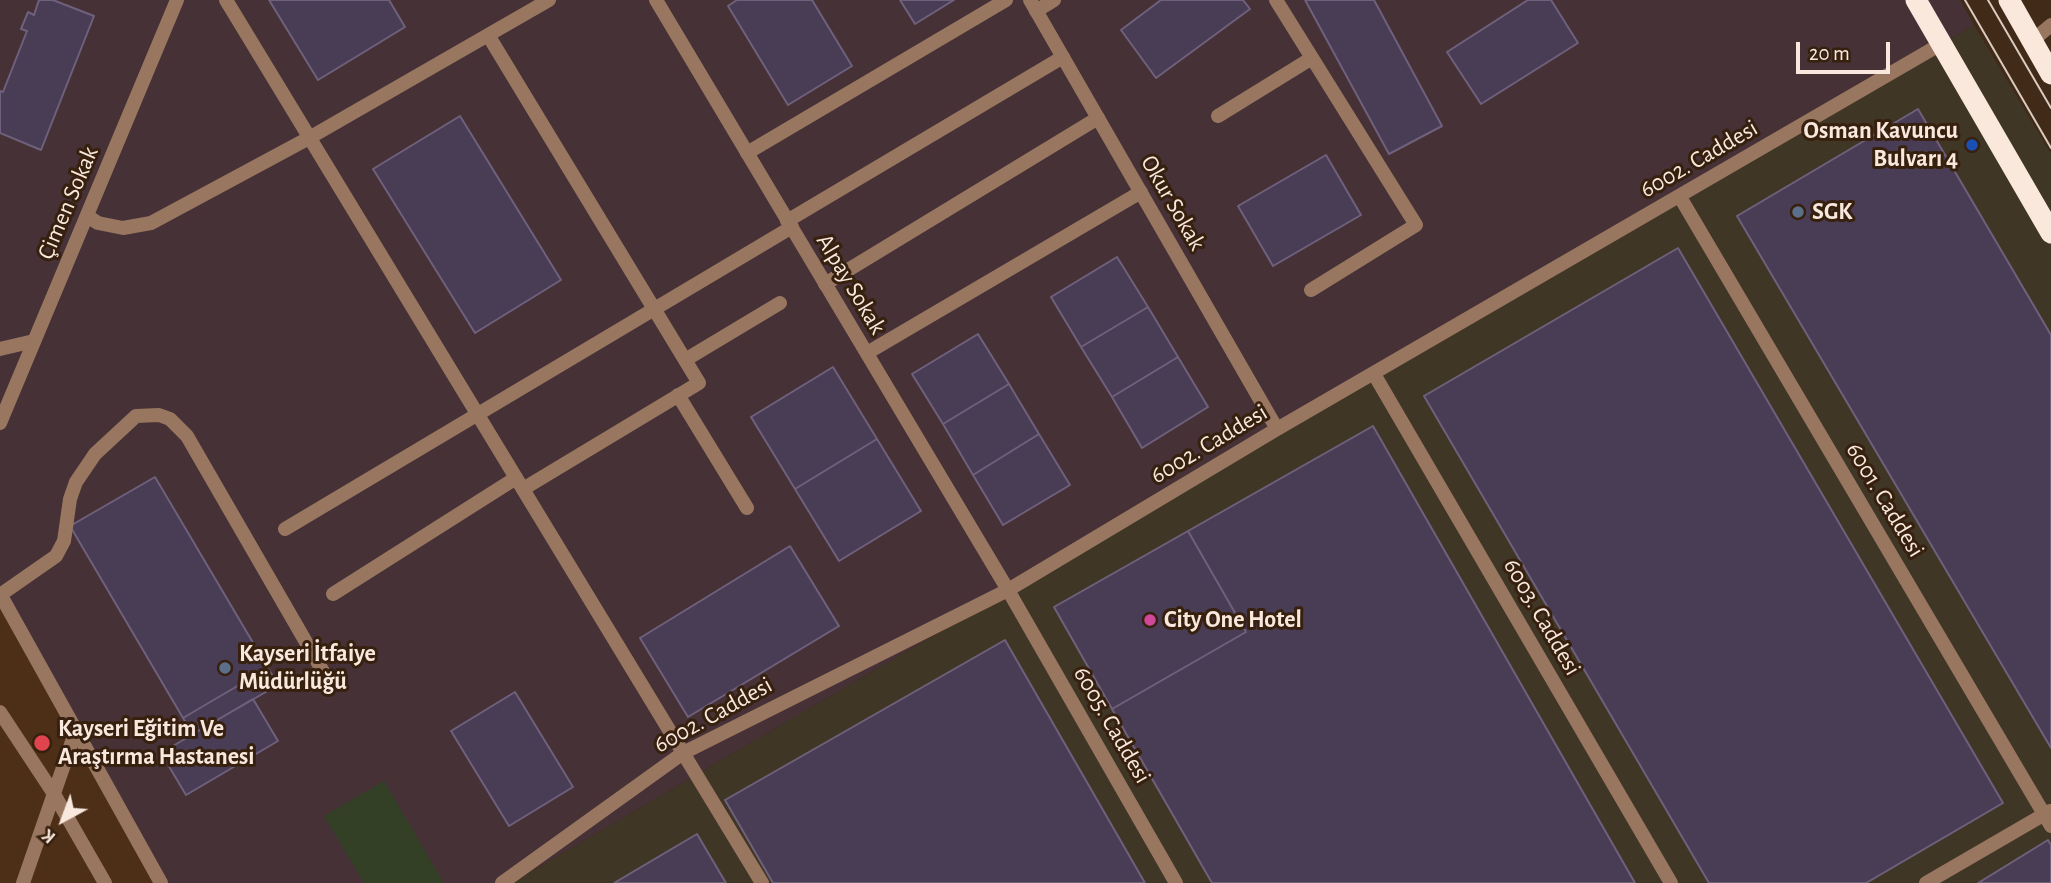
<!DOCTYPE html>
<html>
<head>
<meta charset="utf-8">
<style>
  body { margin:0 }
  #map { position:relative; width:2051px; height:883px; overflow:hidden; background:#412a18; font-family:"Alegreya Sans",sans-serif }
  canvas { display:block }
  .north { position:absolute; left:28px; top:785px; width:70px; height:70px; -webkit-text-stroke:5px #37200e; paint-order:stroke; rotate:221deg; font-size:19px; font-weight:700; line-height:28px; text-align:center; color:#f8e8dd }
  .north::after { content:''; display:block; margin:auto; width:24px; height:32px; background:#f8e8dd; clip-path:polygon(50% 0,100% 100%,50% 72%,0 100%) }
  .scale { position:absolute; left:1796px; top:42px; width:94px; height:32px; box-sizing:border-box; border:4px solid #f8e8dd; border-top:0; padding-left:9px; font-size:21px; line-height:24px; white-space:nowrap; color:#f8e8dd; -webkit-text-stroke:5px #37200e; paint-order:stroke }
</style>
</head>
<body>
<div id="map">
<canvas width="2051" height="883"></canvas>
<div class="north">K</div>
<div class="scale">20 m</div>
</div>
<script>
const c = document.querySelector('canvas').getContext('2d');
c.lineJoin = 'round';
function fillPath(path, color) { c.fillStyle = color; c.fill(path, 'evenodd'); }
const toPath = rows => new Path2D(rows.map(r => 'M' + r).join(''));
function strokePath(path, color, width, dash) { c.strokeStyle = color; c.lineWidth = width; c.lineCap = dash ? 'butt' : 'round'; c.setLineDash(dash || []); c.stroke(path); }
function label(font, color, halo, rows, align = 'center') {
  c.font = font + ' "Alegreya Sans",sans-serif'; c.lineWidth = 6; c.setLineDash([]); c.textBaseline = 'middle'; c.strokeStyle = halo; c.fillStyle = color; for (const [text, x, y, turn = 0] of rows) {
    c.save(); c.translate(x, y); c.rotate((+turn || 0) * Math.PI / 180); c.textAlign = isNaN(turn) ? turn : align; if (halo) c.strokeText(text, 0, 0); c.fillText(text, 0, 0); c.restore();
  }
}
fillPath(toPath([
  [0,0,1960,0,1974,25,512,883,167,883,0,603]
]), '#453136');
fillPath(toPath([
  [1974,25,2051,154,2051,883,512,883]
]), '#403626');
fillPath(toPath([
  [0,603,167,883,0,883]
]), '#4d2f18');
fillPath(toPath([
  [384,781,443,882,441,883,364,883,324,816]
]), '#334026');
const building = toPath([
  [39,0,53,0,94,16,41,150,0,133,0,91,3,92,27,31,21,29,28,12,34,15,39,0],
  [269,0,389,0,405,27,318,80,269,0],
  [737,0,812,0,852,66,788,105,728,6,737,0],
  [900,0,954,0,915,24,900,0],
  [1161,0,1243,0,1250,9,1156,78,1121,30,1161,0],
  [1305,0,1374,0,1442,126,1389,154,1305,0],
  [1528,0,1551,0,1578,43,1481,104,1447,52,1528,0],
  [1918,109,2051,335,2051,748,1737,216,1918,109],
  [460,116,561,280,475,333,373,169,460,116],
  [1326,155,1361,215,1273,266,1238,206,1326,155],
  [1678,248,2003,803,1866,883,1709,883,1424,396,1678,248],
  [1117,257,1148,307,1081,347,1051,297,1117,257],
  [1148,307,1178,357,1112,397,1081,347,1148,307],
  [978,334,1009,384,943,424,912,374,978,334],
  [1178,357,1208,407,1142,448,1112,397,1178,357],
  [833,367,877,439,795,489,751,417,833,367],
  [1009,384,1039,434,973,475,943,424,1009,384],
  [1373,426,1635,883,1212,883,1112,709,1246,632,1188,531,1373,426],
  [1039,434,1070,485,1003,525,973,475,1039,434],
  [877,439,921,511,839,561,795,489,877,439],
  [155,477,268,668,183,718,70,526,155,477],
  [1188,531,1246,632,1112,709,1054,607,1188,531],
  [790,546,839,626,688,717,640,638,790,546],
  [1005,640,1145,883,773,883,725,800,1005,640],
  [268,668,278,685,193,734,183,718,268,668],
  [515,692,573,787,509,826,451,731,515,692],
  [253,699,278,741,186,795,161,753,253,699],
  [697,834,726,883,614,883,697,834],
  [2048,840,2051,845,2051,883,1978,883,2048,840]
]);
fillPath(building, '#493c55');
strokePath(building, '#6f607c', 2);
strokePath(toPath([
  [1276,0,1416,225,1311,290],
  [1036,11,1054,0],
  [488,35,699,383,523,489],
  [1218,116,1312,58],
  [747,153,1006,0],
  [87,216,98,223,123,228,151,223,309,138,549,0],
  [787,221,1063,57],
  [825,284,1098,118],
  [0,349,34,341],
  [867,353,1141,192],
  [685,360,780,303],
  [678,395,747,508],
  [285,529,792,227],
  [333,594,516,478],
  [0,595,56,556,64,541,70,499,76,482,95,454,136,416,159,415,170,419,187,436,325,675],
  [0,712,54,794,105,883],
  [23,883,76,730]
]), '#987660', 14);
strokePath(toPath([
  [226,0,762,883],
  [656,0,1008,590,1176,883],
  [1030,0,1277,429],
  [2032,41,2051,25],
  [1680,197,2051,826],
  [1374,374,1671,883],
  [0,423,177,0],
  [0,594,161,883],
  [502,883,683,753,1008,590,1277,429,1941,44],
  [1926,883,2050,811]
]), '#987660', 14);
strokePath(toPath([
  [1916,0,2051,233],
  [2009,0,2051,74]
]), '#fae8dd', 21);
strokePath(toPath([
  [1965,0,2051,148],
  [1988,0,2051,108]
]), '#dbcabe', 2);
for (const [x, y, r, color] of [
  [1972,145,7,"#1a4fb4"],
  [1798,212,7,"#5c6f8a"],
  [1150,620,7,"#d1479c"],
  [225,668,7,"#5c6f8a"],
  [42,743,9,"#e0444e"]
]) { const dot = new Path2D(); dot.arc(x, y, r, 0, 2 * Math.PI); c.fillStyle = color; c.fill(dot); strokePath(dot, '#37200e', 2.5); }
label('bold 24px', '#f8e8dd', '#37200e', [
  ["Osman Kavuncu",1958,131,"right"],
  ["Bulvarı 4",1958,159,"right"],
  ["SGK",1812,212],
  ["City One Hotel",1164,620],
  ["Kayseri İtfaiye",239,654],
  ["Müdürlüğü",239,682],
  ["Kayseri Eğitim Ve",58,729],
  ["Araştırma Hastanesi",58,757]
], 'left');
label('24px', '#f8e8dd', '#37200e', [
  ["6002. Caddesi",1699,159,-30],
  ["Çimen Sokak",68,203,-67],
  ["Okur Sokak",1173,203,60],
  ["Alpay Sokak",851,284,59],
  ["6002. Caddesi",1209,444,-31],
  ["6001. Caddesi",1885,500,59],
  ["6003. Caddesi",1542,617,60],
  ["6002. Caddesi",713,715,-29],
  ["6005. Caddesi",1112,725,60]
]);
</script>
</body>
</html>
